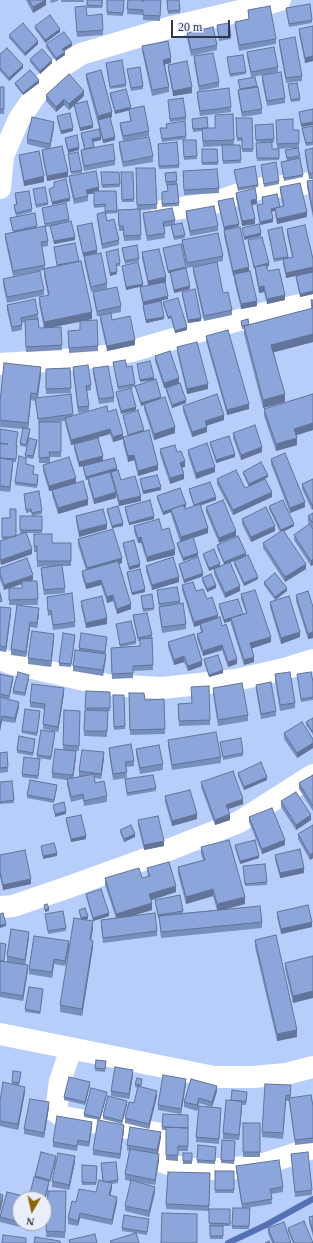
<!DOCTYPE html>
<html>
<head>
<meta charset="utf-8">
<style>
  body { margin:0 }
  #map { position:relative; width:313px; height:1243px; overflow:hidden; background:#b8cefa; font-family:Georgia,serif }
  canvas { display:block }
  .north { position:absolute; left:12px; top:1191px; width:40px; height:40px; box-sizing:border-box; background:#e9eefa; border:1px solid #9ea5b5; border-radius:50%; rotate:189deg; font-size:11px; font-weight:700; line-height:16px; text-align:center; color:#2d374d }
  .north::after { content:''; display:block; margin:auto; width:14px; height:18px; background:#8a6706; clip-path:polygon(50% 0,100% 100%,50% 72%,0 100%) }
  .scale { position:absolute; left:171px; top:20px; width:59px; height:18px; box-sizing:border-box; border:2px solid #2d374d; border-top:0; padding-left:5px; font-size:12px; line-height:14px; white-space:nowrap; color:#2d374d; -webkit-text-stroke:3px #e9eefa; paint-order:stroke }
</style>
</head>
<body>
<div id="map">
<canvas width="313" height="1243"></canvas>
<div class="north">N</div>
<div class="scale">20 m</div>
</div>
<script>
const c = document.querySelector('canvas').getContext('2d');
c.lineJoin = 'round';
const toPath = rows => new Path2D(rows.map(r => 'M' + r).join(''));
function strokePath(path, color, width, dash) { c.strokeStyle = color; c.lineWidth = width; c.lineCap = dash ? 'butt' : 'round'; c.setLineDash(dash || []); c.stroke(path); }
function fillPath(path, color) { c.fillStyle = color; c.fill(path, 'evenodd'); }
strokePath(toPath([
  [228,1243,266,1225,313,1199]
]), '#5471b5', 6);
strokePath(toPath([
  [0,188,3,156,19,119,35,96,55,71,81,54,168,28,257,7,280,0],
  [162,211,214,203,244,192,264,188,313,183],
  [0,364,78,359,104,356,132,351,253,316,313,302],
  [0,659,10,663,107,685,162,688,236,680,284,669,313,660],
  [0,907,13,906,66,888,143,860,239,822,313,775],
  [0,1034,214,1077,253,1077,286,1074,313,1067],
  [71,1049,60,1081,56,1112,63,1117,162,1134,163,1162,174,1166,191,1169,227,1169,261,1165,313,1148]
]), '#fff', 22);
fillPath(toPath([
  [26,0,46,0,46,5,33,13],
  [50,0,58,0,58,1,51,3],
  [61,0,84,0,84,2,61,2],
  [87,0,103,0,102,8,87,8],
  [107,0,124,0,123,16,107,15],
  [128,0,161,0,160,21,143,20,143,15,127,14],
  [167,0,180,10,180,13,168,14],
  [75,7,87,16,103,30,103,35,77,37],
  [286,8,312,20,312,23,289,27],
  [248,10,276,39,276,44,239,51,235,27,235,22,249,19],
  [217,25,231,36,231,39,219,41],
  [35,26,60,32,45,43,35,29],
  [313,26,313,61,305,63,299,34,299,29],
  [187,33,217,45,217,50,191,56,187,38],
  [9,35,38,44,25,56,9,38],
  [279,40,302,76,302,81,286,83,279,45],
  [46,44,72,46,64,51,65,55,56,61,46,47],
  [142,46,171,63,165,64,169,87,169,92,152,96,142,51],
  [247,52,278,67,278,72,251,77,247,57],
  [0,54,23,68,9,81,0,71],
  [194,56,219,82,219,87,199,91,194,62],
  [227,57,246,72,246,74,230,77],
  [30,59,52,63,40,74,30,62],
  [106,63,126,84,126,87,110,89],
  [168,65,192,93,173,96,168,70],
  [127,69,143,86,143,89,131,91],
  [86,74,112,117,110,118,115,140,103,143,86,79],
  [262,75,285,98,285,103,267,106,262,81],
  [238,80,257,86,262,109,262,114,242,117,238,95,238,90,240,90],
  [15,83,39,83,23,95,15,85],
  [288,84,300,98,300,101,291,102],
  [0,87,4,87,4,114,0,114],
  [197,92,231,107,231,112,200,116,197,97],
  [110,93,131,109,149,131,149,136,123,141,120,128,120,123,130,121,129,110,115,114,110,96],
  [46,95,84,96,75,104,93,128,80,131,74,105,69,110,64,105,56,112,46,101],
  [168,100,186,117,186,120,170,122],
  [233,114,234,145,240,145,241,163,223,164,222,146,203,147,202,131,193,132,192,122,208,128,215,128],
  [57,116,73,131,61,134,57,119],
  [236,118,252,118,253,152,242,152,242,141,237,141],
  [276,120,293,130,299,130,299,148,298,148,303,177,284,181,281,162,287,161,285,150,295,148,277,149],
  [166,124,186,136,186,139,162,142,160,128,166,128],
  [273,124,274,142,256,142,255,125],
  [313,126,313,145,306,146,302,131,302,128],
  [54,127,50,148,68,177,47,181,42,155,42,150,47,149,27,144,27,139],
  [81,133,101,140,93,142,94,147,115,160,115,165,84,171,81,155,81,150,84,149,81,136],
  [65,138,79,150,68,153,65,141],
  [183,140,196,140,197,159,184,160],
  [119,142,153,156,153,162,123,167,119,148],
  [177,142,179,168,159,169,158,144],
  [256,143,272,149,279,149,279,160,257,161],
  [202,149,217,149,218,165,202,165],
  [313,149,313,179,309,179,305,155,305,150],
  [68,154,82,170,82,173,71,174],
  [19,155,44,182,24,186,19,160],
  [261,165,279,181,279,184,264,187],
  [136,168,155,168,157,209,140,210,141,240,124,241,123,231,119,231,118,210,137,209],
  [234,170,258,185,258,187,238,191],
  [183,171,219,188,219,193,184,195],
  [101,172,119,172,120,187,102,188],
  [121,172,133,172,134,202,122,202],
  [176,172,179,206,162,207,162,192,168,191,167,185,166,185,165,173],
  [69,176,99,191,116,191,117,213,106,214,107,221,119,240,119,245,102,249,97,219,97,214,105,212,105,207,94,208,94,193,88,194,88,201,74,204,69,181],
  [313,180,313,218,307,187,307,181],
  [280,187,307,217,277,224,275,214,275,211,271,211,273,222,260,225,257,208,257,205,263,204,262,197,280,207,283,207,280,192],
  [33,189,48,203,48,205,36,208],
  [15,193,32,209,32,212,16,216,14,208,14,205,16,204],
  [236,193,257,204,252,205,255,224,242,226,236,198],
  [218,201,239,226,224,230,218,204],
  [42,208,69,219,69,222,75,240,54,244,50,226,65,223,45,227,48,241,48,246,42,247,45,265,45,268,57,266,54,247,92,319,82,321,98,346,98,351,69,353,68,331,80,330,80,322,53,327,62,345,62,350,26,352,25,322,22,323,22,330,12,332,7,310,7,305,38,314,39,328,44,328,39,304,39,297,48,296,44,276,44,270,13,276,5,239,5,234,13,232,10,218,37,226,37,228,45,226,42,210],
  [186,211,218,226,218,231,190,236,186,216],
  [143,213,175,220,175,224,185,235,185,238,174,240,171,226,164,227,165,238,147,241,143,218],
  [77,226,97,253,83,256,77,229],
  [287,229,313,272,286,278,283,264,283,260,274,262,268,233,268,230,288,257,288,258,292,257,287,234],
  [224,230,249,271,257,306,241,309,234,280,234,275,233,276,224,236],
  [182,240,223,256,223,261,217,262,223,293,232,310,232,315,204,321,193,272,193,267,201,265,187,268,182,246],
  [248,240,269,266,267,267,268,271,285,300,267,304,264,292,259,293,255,272,255,269,254,269,248,243],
  [122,248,139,258,139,261,125,264],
  [163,248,186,269,190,289,174,293,170,273,168,273,163,250],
  [106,252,120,263,120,266,116,266,117,274,110,276,106,254],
  [142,252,165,283,168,299,143,305,140,290,140,287,148,285,142,258],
  [84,256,107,283,107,289,91,292,84,261],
  [122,266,143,286,126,290],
  [313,272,313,294,300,297,296,279,296,276],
  [3,279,44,290,44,295,7,303,3,284],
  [93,292,121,306,121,312,111,314,112,320,135,345,107,351,100,320,100,316,97,316,93,297],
  [182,292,201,321,188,323,182,295],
  [311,300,313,300,313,342,274,352,285,402,263,408,244,334,244,329,242,329,241,321,249,325,311,309],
  [163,302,187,330,175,333,171,318,168,319,163,305],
  [143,305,164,319,146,323,143,308],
  [206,336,249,409,227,415,206,341],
  [177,347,208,389,187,394,177,352],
  [155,356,179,383,186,403,172,408,166,391,166,388,164,388,155,361],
  [113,362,127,367,135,384,135,386,161,398,175,433,154,440,144,409,144,405,141,406,135,387,118,390],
  [73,367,91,385,91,390,87,391,89,406,89,411,78,413,73,372],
  [70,368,71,393,46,394,46,369],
  [93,368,114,397,114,402,99,404,93,373],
  [41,374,38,398,71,394,73,416,108,412,123,437,128,436,123,417,123,415,144,432,158,470,138,476,134,460,128,462,123,443,123,439,113,442,110,434,71,445,65,423,65,421,53,422,61,422,61,457,50,457,50,463,39,463,39,424,35,401,31,400,28,429,30,432,26,447,20,446,20,443,23,429,0,427,0,402],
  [116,392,136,410,121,414,116,395],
  [313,394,313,430,296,435,297,445,276,451,264,416,264,409],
  [183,406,224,420,206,426,207,432,192,437,183,411],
  [0,429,18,434,16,445,17,445,16,462,13,462,10,492,0,491],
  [233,433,262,452,241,460,233,438],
  [210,442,235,457,216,463,210,445],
  [37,443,33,459,26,458,26,464,34,468,33,474,38,477,37,488,15,485,15,482,25,457,25,455],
  [74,444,103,461,117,470,121,480,141,501,119,506,111,477,111,473,110,473,116,498,94,504,88,483,88,479,86,480,83,469,83,466,99,462,79,467,74,449],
  [160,449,177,452,185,467,182,467,184,479,170,484,160,454],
  [188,450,215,472,196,479,188,455],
  [271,459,305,507,290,513,271,464],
  [43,465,76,483,88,505,58,514,52,495,52,491,49,491,43,471],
  [243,472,268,477,257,483,272,497,233,515,217,484,217,479,245,488,249,487,243,474],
  [140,479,161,490,143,494,140,482],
  [313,479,312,510,302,489,302,484],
  [189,489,216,500,200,506,208,533,193,538,198,556,183,561,177,546,177,543,180,542,171,514,171,512,163,515,157,499,157,496,186,507,184,507,185,509,194,506,189,492],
  [24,494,42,511,42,514,32,516,31,512,26,513],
  [269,506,294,526,284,531,306,569,285,582,263,548,263,543,280,532,269,509],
  [125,507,154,519,129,525,125,510],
  [206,507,236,536,219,543,206,512],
  [107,509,123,526,112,528,107,512],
  [313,513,313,529,308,522,308,516],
  [20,516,42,516,42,533,26,533,32,554,1,565,0,562,0,541,6,540,2,539,2,518,16,536,25,533,20,533],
  [76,516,107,529,79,537,76,521],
  [242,519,275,531,251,542,242,524],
  [134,526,162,530,175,555,147,562,141,543,138,543,134,532],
  [313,529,313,565,311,566,294,540,294,535],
  [34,534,52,543,71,543,71,566,62,566,65,588,65,593,44,595,41,573,41,568,51,566,37,567,37,552,34,552],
  [78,539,122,563,119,564,131,609,117,614,113,601,107,603,101,585,86,589,82,576,82,571,86,570,78,545],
  [123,543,140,567,129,570,123,546],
  [217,545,246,556,258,579,244,586,234,564,234,561,245,556,230,562,240,591,225,598,214,574,214,569,209,571,203,556,203,554,220,566,224,564,217,548],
  [179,564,203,576,184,583,179,567],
  [146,566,179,582,152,590,146,571],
  [0,568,33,580,29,581,37,581,38,605,9,605,9,588,4,590,0,579],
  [22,584,22,588,10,588],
  [127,572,145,592,132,595,127,575],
  [202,578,216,588,207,592,202,581],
  [264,582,287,591,275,600,300,637,281,644,270,607,270,602,275,600,264,585],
  [182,585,196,591,207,599,222,626,237,664,228,667,222,650,203,656,197,639,197,634,201,632,200,629,200,625,194,627,182,590],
  [157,590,180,601,180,603,186,624,186,629,162,633,159,612,159,607],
  [241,594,271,642,252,648,254,662,244,665,231,624,231,621,224,623,219,607,219,604,243,614,246,613,241,599],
  [296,595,313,607,313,638,308,639,296,601],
  [141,596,154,608,154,610,143,612],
  [47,597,75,622,75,627,53,630,51,615,48,616],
  [81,601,107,624,86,628,81,606],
  [17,605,39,614,37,628,30,627,26,657,11,655,11,649],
  [0,607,11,613,6,652,0,651],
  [133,615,152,635,153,670,133,671,133,678,112,679,111,648,120,647,116,624,136,641,136,644,120,647,140,646,140,641,138,641,133,618],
  [75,638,71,667,59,666,59,663],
  [54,639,51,667,28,664,28,658],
  [107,639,103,676,73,671,73,666,79,650,79,648],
  [168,642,202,666,188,671,184,662,174,665,168,647],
  [204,659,223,673,209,677,204,662],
  [0,674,13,680,9,699,0,697],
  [275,674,295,703,295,708,280,711,275,680],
  [297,674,313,682,313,700,301,702],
  [29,678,25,696,13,694,13,691],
  [256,685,276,711,276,716,261,719,256,690],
  [213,688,248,715,248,721,218,726,213,694],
  [86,691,110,692,110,711,108,711,107,737,84,736],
  [64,693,58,732,43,729,43,724,45,709,30,707,30,702],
  [129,693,145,700,164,699,165,734,130,735],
  [113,695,124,695,125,729,114,730],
  [0,697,19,707,15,723,2,721,0,731],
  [178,704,210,720,210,725,179,726],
  [64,710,80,711,79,751,65,750,76,757,73,778,82,776,79,776,79,771,104,758,101,779,94,778,95,783,107,796,107,802,84,806,83,799,71,802,67,785,67,780,52,778,52,773,63,750],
  [40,714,37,736,22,733,22,731],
  [313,718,313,735,306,725,306,722],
  [284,733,313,739,313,748,297,758,284,739],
  [55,735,51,760,37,758,37,755],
  [168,740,221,757,221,763,172,770,168,746],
  [35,741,33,756,17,753,17,750],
  [220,742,243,753,243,756,223,760],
  [109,748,134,761,134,766,126,767,127,778,113,780,109,753],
  [136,749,163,764,163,770,140,774,136,754],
  [0,753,8,767,8,772,0,773],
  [40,762,38,779,22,777,22,774],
  [238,773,267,780,244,790,238,776],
  [313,775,313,811,299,789,299,783],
  [125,779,156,788,156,791,127,796],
  [12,781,14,803,0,804,0,782],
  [201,782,243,804,228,809,230,820,215,825,201,787],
  [57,788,54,803,27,798,27,795],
  [165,796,197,819,172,826,165,802],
  [281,801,311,820,296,830,281,807],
  [249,817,285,845,262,854,249,822],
  [66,818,86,839,71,842,66,821],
  [138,820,164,846,144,850,138,825],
  [313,825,313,858,310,860,298,839,298,834],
  [120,830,135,837,124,842,120,832],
  [235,845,259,858,240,864,235,848],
  [201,847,245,904,224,910,262,922,262,928,161,938,159,918,158,918,155,900,183,911,183,913,217,910,213,896,186,904,178,874,178,867,203,860,201,854],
  [0,855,31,884,3,890,0,877],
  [275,855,304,873,280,878,275,860],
  [147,868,176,892,151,900,152,910,130,916,157,931,157,936,103,943,101,925,101,920,116,918,105,885,105,878,142,878,148,877],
  [243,869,267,882,267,885,245,886],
  [86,894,109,916,93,921,86,896],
  [79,910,88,919,85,920,93,928,91,940,93,947,82,1016,60,1012,60,1005,81,919,79,912],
  [277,912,312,927,281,934,277,917],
  [45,914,66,928,66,931,48,934],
  [29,937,25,965,7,962,7,956],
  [255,940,297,1037,277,1041,255,947],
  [0,943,6,947,4,961,28,970,23,1001,0,997],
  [69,946,65,966,54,964,52,978,29,974,29,969],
  [313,956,293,1003,285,969,285,963],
  [43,992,40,1014,25,1012,25,1009],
  [106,1061,105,1072,95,1071,95,1068],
  [21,1075,19,1086,25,1092,18,1130,0,1126,0,1101,12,1084,12,1082],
  [133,1075,129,1099,111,1096,111,1091],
  [142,1082,141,1087,157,1096,149,1129,125,1123,125,1118,134,1103,138,1088,135,1087,135,1084],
  [186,1084,181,1114,158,1110,158,1105],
  [90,1085,85,1105,64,1100,64,1097],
  [291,1085,291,1098,313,1106,313,1143,295,1145,289,1101,286,1101,283,1139,262,1137,262,1132],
  [217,1091,212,1107,199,1103,197,1111,184,1107,184,1102],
  [107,1094,100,1120,84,1117,84,1114],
  [247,1094,246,1105,242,1105,239,1140,223,1139,223,1133,231,1100],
  [127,1104,122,1124,103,1119,103,1116],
  [49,1107,44,1138,24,1134,24,1129],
  [221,1113,219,1144,196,1142,196,1137],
  [163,1114,188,1115,188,1151,178,1151,178,1161,166,1160,166,1130,162,1130],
  [243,1123,260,1123,260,1157,243,1157],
  [92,1127,89,1147,78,1145,77,1151,53,1147,53,1142],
  [124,1130,120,1159,93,1155,93,1150],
  [161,1137,158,1154,159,1160,155,1185,138,1182,155,1192,149,1217,125,1211,125,1206,131,1181,125,1180,125,1174,129,1151,127,1150,127,1145],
  [222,1140,235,1141,234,1164,221,1163],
  [198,1145,216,1147,215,1164,197,1163],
  [183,1153,192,1153,192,1164,183,1164],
  [291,1154,312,1190,312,1195,295,1197],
  [56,1159,50,1182,49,1182,45,1200,44,1200,44,1199,39,1199,30,1197,30,1194,35,1176],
  [75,1162,69,1190,52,1187,52,1181],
  [82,1165,97,1166,96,1185,82,1185],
  [101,1166,118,1180,118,1183,112,1184,112,1188,110,1196,117,1202,112,1225,80,1218,78,1226,68,1224,68,1218,76,1202,96,1192,103,1181],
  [236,1166,283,1187,283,1192,271,1194,272,1204,246,1208,250,1208,249,1229,232,1229,233,1208,242,1208,236,1171],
  [215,1171,234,1171,234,1193,215,1193],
  [210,1173,209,1211,166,1209,166,1204],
  [48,1191,66,1191,65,1238,46,1237],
  [7,1192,31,1198,31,1199,20,1199,20,1223,26,1223,24,1228,0,1222,0,1217],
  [209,1209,230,1209,230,1226,223,1226,223,1239,210,1239],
  [313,1216,313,1237,309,1222,309,1217],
  [149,1221,147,1235,122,1231,122,1228],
  [268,1228,291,1243,272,1243,268,1233],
  [288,1228,313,1243,293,1243,288,1231]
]), '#788ebc');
fillPath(toPath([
  [46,0,46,5,33,13,33,7],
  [60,29,60,32,45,43,45,40],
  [38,41,38,44,25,56,25,53],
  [72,43,72,46,62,52,62,49],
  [65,52,65,55,56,61,56,58],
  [313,56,313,61,305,63,305,58],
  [171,58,171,63,163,65,163,60],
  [52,60,52,63,40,74,40,71],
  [23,65,23,68,9,81,9,78],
  [39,80,39,83,23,95,23,93],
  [192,87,192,93,173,96,173,91],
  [84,91,84,96,69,110,69,104],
  [64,99,64,105,56,112,56,107],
  [131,107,131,110,115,114,115,111],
  [112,112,112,117,98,121,98,116],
  [54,122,54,127,50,149,50,144],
  [313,122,313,125,301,127,301,124],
  [93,125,93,128,80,131,80,128],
  [73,128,73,131,61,134,61,131],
  [101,137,101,140,92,142,92,139],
  [115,137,115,140,103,143,103,140],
  [79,147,79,150,68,153,68,150],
  [68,172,68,177,47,181,47,176],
  [44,176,44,182,24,186,24,181],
  [99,187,99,192,86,195,86,190],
  [70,198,70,201,52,205,52,202],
  [257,199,257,204,251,205,251,200],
  [280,207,280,209,275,208,275,211,271,212,271,209],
  [307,212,307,217,277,224,277,219],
  [255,219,255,224,242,226,242,221],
  [273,219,273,222,260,225,260,222],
  [239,224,239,226,224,230,224,227],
  [261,233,261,236,244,240,244,237],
  [75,237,75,240,54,244,54,241],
  [97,250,97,253,83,256,83,253],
  [269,263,269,266,255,269,255,267,255,269,254,269,254,267],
  [186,267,186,270,168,273,168,271],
  [249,267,249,272,233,276,233,271],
  [313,267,313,272,286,278,286,273],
  [117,272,117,274,110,276,110,273],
  [166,277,166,283,148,286,148,281],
  [143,284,143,286,126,290,126,287],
  [190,286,190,289,174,293,174,290],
  [264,286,264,292,259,293,259,287],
  [313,291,313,294,300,297,300,294],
  [285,295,285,300,267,304,267,299],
  [168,296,168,299,143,305,143,302],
  [257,301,257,306,241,309,241,304],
  [92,312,92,319,44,329,44,322],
  [171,316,171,318,168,319,168,317],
  [164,317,164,319,146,323,146,320],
  [201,318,201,321,188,323,188,320],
  [187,327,187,330,175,333,175,331],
  [313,334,313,342,271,353,271,345],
  [135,340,135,345,107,351,107,346],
  [41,367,41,374,37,401,37,394],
  [154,377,154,380,140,382,140,380],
  [179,378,179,383,164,388,164,383],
  [208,384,208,389,187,394,187,389],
  [31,393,31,400,28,430,28,423],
  [285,394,285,402,263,408,263,400],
  [161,397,161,399,141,406,141,403],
  [186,400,186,403,172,408,172,405],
  [249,404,249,409,227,415,227,410],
  [136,407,136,410,121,414,121,411],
  [224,415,224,420,205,426,205,421],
  [313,423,313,430,294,436,294,429],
  [175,427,175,433,154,440,154,434],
  [207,427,207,432,192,437,192,432],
  [30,429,30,432,26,447,26,445],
  [110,429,110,434,71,445,71,440],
  [144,430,144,433,128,437,128,435],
  [123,434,123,439,123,437,123,439,113,442,113,437],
  [297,438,297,445,276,451,276,444],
  [37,440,37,443,33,459,33,456],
  [262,447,262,452,241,460,241,455],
  [235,454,235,457,216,463,216,460],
  [134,455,134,460,128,462,128,456],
  [103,456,103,461,79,467,79,462],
  [13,460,13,465,10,492,10,487],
  [185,461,185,467,180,468,180,463],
  [158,465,158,470,138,476,138,471],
  [215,467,215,472,196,479,196,473],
  [117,468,117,471,86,480,86,477],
  [184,474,184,479,170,484,170,478],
  [268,475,268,477,249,487,249,484],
  [76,478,76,483,49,491,49,486],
  [161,487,161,490,143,494,143,491],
  [116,492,116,498,94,504,94,499],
  [272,492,272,497,233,515,233,510],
  [141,496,141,501,119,506,119,501],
  [216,497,216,500,194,507,194,505],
  [88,499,88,505,58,514,58,508],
  [305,502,305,507,290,513,290,508],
  [186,504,186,507,172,512,171,509,171,512,163,515,163,512],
  [313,504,313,509,312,510,312,505],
  [154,516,154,519,129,525,129,523],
  [123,523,123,526,112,528,112,526],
  [107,524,107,529,79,537,79,531],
  [294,524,294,526,281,533,281,530],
  [275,526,275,531,251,542,251,537],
  [208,528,208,533,181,542,181,537],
  [236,531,236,536,219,543,219,538],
  [141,537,141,543,138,543,138,538],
  [32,549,32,554,1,565,1,560],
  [175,549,175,555,147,562,147,557],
  [198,553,198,556,183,561,183,558],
  [246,553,246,556,224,565,224,562],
  [122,558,122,563,87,573,87,568],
  [313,559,313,565,311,566,311,561],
  [140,564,140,567,129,570,129,567],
  [220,564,220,566,209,571,209,568],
  [306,564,306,569,285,582,285,577],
  [203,573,203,576,184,583,184,580],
  [33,575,33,580,4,590,4,585],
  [179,577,179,582,152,590,152,585],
  [258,577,258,579,244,586,244,583],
  [101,580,101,585,86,589,86,584],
  [216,585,216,588,207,592,207,589],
  [240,586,240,591,225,598,225,593],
  [287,588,287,591,275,600,275,597],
  [145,589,145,592,132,595,132,593],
  [113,595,113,601,107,603,107,597],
  [131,604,131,609,117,614,117,609],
  [11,608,11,613,6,652,6,647],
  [39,608,39,614,37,628,37,623],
  [218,615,218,620,200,624,200,625,194,627,194,622],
  [107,618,107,624,86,628,86,623],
  [231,618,231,621,224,623,224,620],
  [30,622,30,627,26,657,26,652],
  [300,632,300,637,281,644,281,638],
  [313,632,313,638,308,639,308,634],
  [54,634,54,639,51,667,51,661],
  [271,637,271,642,250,649,250,643],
  [222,645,222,650,203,656,203,651],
  [106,654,106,659,103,676,103,670],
  [184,656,184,662,174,665,174,660],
  [254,657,254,662,244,665,244,660],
  [237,659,237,664,228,667,228,662],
  [202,661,202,666,188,671,188,666],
  [223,670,223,673,209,677,209,675],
  [29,675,29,678,25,696,25,693],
  [13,677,13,680,9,699,9,696],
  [64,688,64,693,58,732,58,727],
  [19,702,19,707,15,723,15,718],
  [2,716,2,721,0,731,0,725],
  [313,743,313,748,297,758,297,753],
  [76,751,76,757,73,780,73,775],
  [104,752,104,758,101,779,101,774],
  [267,777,267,780,244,790,244,787],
  [243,799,243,804,226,810,226,805],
  [66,811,66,814,55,817,55,814],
  [197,814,197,819,172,826,172,821],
  [230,814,230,820,215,825,215,820],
  [311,815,311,820,296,830,296,825],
  [135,834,135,837,124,842,124,839],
  [86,836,86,839,71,842,71,839],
  [285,840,285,845,262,854,262,849],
  [164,841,164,846,144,850,144,845],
  [57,853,57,856,43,859,43,856],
  [313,853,313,858,310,860,310,855],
  [259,856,259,858,240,864,240,861],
  [304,868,304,873,280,878,280,873],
  [31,879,31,884,3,890,3,885],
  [176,886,176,892,149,901,149,894],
  [213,889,213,896,186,904,186,897],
  [245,897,245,904,217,911,217,904],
  [152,903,152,910,116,921,116,914],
  [49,908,49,911,45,912,45,910],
  [109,913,109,916,93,921,93,918],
  [88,916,88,919,81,921,81,918],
  [93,921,93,928,90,947,90,940],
  [312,922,312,927,281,934,281,929],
  [6,924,6,926,0,928,0,925],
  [29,932,29,937,25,965,25,960],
  [69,941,69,946,65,966,65,961],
  [93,941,93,947,82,1016,82,1009],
  [54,959,54,964,52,978,52,972],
  [28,965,28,970,23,1001,23,996],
  [313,991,313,998,293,1003,293,996],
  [297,1030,297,1037,277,1041,277,1034],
  [133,1070,133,1075,129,1099,129,1094],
  [186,1079,186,1084,181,1114,181,1109],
  [90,1082,90,1085,85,1105,85,1102],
  [217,1086,217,1091,212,1107,212,1102],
  [25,1087,25,1092,18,1130,18,1124],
  [157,1091,157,1096,149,1129,149,1124],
  [107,1092,107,1094,100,1120,100,1118],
  [199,1098,199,1103,197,1111,197,1105],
  [127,1101,127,1104,122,1124,122,1121],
  [242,1101,242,1107,239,1140,239,1135],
  [49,1102,49,1107,44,1138,44,1133],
  [92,1122,92,1127,89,1147,89,1142],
  [124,1125,124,1130,120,1159,120,1154],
  [161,1132,161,1137,157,1156,157,1150],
  [159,1154,159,1160,155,1185,155,1180],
  [56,1156,56,1159,50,1182,50,1180],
  [75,1156,75,1162,69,1190,69,1185],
  [49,1181,49,1184,45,1200,45,1198],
  [112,1183,112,1188,109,1201,109,1195],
  [155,1187,155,1192,149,1217,149,1211],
  [3,1195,3,1200,0,1213,0,1208],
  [117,1197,117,1202,112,1225,112,1220],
  [80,1213,80,1218,78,1226,78,1221]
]), '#627499');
const building = toPath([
  [29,0,46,0,33,7,29,0],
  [87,0,102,0,102,6,87,5,87,0],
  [107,0,124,0,123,13,107,12,107,0],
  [128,0,143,0,143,2,143,0,161,0,160,16,143,15,143,10,127,9,128,0],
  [167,0,179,0,180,10,168,11,167,0],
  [310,4,312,20,289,24,286,8,310,4],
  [86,6,87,16,102,14,103,30,77,32,75,7,86,6],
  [270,6,276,39,239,45,235,22,249,19,248,10,270,6],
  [50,15,60,29,45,40,35,26,50,15],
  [23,23,38,41,25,53,9,35,23,23],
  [229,23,231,36,219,38,217,25,229,23],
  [313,26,313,56,305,58,299,29,313,26],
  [213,27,217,45,191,50,187,33,213,27],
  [64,32,72,43,62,49,65,52,56,58,46,44,64,32],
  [295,37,302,76,286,78,279,40,295,37],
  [168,41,171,58,163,60,169,87,152,90,142,46,168,41],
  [274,47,278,67,251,72,247,52,274,47],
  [7,48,23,65,9,78,0,68,0,54,7,48],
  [42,49,52,60,40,71,30,59,42,49],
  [213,53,219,82,199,86,194,56,213,53],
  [243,55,246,72,230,74,227,57,243,55],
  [122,60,126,84,110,87,106,63,122,60],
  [187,61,192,87,173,91,168,65,187,61],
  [140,67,143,86,131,88,127,69,140,67],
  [30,70,39,80,23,93,15,83,30,70],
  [101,70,112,112,98,116,86,74,101,70],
  [281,72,285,98,267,101,262,75,281,72],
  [69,74,84,91,69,104,64,99,56,107,46,95,69,74],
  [255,77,257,86,240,89,238,80,255,77],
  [297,83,300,98,291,100,288,84,297,83],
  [0,87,4,87,4,109,0,109,0,87],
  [258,87,262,109,242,112,238,90,258,87],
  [229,88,231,107,200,111,197,92,229,88],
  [126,89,131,107,115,111,110,93,126,89],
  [183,98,186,117,170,119,168,100,183,98],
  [87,101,93,125,80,128,74,104,87,101],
  [144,106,149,131,123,136,120,123,131,121,129,109,144,106],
  [313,109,313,122,301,124,299,112,313,109],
  [70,113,73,128,61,131,57,116,70,113],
  [233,114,234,140,203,141,202,128,215,128,215,115,233,114],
  [32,117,54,122,50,144,27,139,32,117],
  [110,117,115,137,103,140,98,120,110,117],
  [207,117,208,128,193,129,192,119,207,117],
  [236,118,252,118,253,149,242,149,242,138,237,138,236,118],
  [293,119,293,130,299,130,299,143,277,144,276,120,293,119],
  [185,121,186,136,162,139,160,128,167,128,166,124,185,121],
  [273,124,274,139,256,140,255,125,273,124],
  [313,126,313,142,306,143,302,128,313,126],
  [99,129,101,137,92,139,94,147,85,149,81,133,99,129],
  [77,135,79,147,68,150,65,138,77,135],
  [149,137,153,156,123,162,119,142,149,137],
  [183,140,196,140,197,156,184,157,183,140],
  [177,142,179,165,159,166,158,144,177,142],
  [272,142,272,149,279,149,279,158,257,158,256,143,272,142],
  [113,144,115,160,84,166,81,150,113,144],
  [222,145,240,145,241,160,223,161,222,145],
  [62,146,68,172,47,176,42,150,62,146],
  [298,148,300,156,287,158,285,150,298,148],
  [313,148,313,173,309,174,305,150,313,148],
  [202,149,217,149,218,162,202,163,202,149],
  [39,151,44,176,24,181,19,155,39,151],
  [78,152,82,170,71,172,68,154,78,152],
  [300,158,303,175,284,178,281,162,300,158],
  [276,162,279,181,264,184,261,165,276,162],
  [255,166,258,185,238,188,234,170,255,166],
  [136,168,155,168,157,204,137,205,136,168],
  [217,169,219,188,184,190,183,171,217,169],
  [96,171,99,187,86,190,88,196,74,199,69,176,96,171],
  [101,172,119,172,120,184,102,185,101,172],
  [121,172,133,172,134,199,122,200,121,172],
  [176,172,177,181,166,182,165,173,176,172],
  [66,179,70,198,52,202,49,189,54,187,54,182,66,179],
  [313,180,313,212,307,181,313,180],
  [300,183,307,212,277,219,275,208,284,206,280,187,300,183],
  [177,184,179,203,162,204,162,192,168,191,167,185,177,184],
  [45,187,48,203,36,205,33,189,45,187],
  [255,188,257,199,251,200,255,219,242,221,236,193,255,188],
  [29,191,32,209,16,213,14,205,17,204,15,193,29,191],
  [94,191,116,191,117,211,105,211,105,204,94,205,94,191],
  [277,194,280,207,271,209,273,219,260,222,257,205,263,204,262,197,277,194],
  [233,198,239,224,224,227,218,201,233,198],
  [66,203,69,219,45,224,42,208,66,203],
  [214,206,218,226,190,231,186,211,214,206],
  [172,208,175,220,163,222,165,233,147,236,143,213,172,208],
  [140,209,141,235,124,236,123,226,119,226,118,210,140,209],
  [105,212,107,221,114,219,119,240,102,244,97,214,105,212],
  [35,213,37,226,13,231,10,218,35,213],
  [71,221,75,237,54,241,50,226,71,221],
  [92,223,97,250,83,253,77,226,92,223],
  [182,223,185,235,174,237,171,225,182,223],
  [259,224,261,233,244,237,242,228,259,224],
  [305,225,313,259,313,267,286,273,283,259,293,257,287,229,305,225],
  [45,226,48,241,41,242,45,265,13,271,5,234,45,226],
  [240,227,249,267,233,271,224,230,240,227],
  [282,227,288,257,274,259,268,230,282,227],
  [218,233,223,256,187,263,182,240,218,233],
  [262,237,269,263,254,267,248,240,262,237],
  [75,243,79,261,57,265,54,247,75,243],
  [181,244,186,267,168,271,163,248,181,244],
  [137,245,139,258,125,261,122,248,137,245],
  [118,249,120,263,116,264,117,272,110,273,106,252,118,249],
  [159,249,166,277,148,281,142,252,159,249],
  [101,253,107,283,91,287,84,256,101,253],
  [81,261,92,312,44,322,39,297,49,295,44,269,81,261],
  [138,262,143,284,126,287,122,266,138,262],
  [217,262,223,293,228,292,232,310,204,316,193,267,217,262],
  [266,265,268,271,279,269,285,295,267,299,264,286,259,287,255,267,266,265],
  [186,268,190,286,174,290,170,272,186,268],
  [40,271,44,290,7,297,3,279,40,271],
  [250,271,257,301,241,304,234,274,250,271],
  [313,272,313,291,300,294,296,276,313,272],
  [165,282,168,296,143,302,140,287,165,282],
  [117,287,121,306,97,311,93,292,117,287],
  [195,289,201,318,188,320,182,292,195,289],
  [178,298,187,327,175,331,171,316,168,317,163,302,178,298],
  [35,299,38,314,21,318,22,325,12,327,7,305,35,299],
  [311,300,313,300,313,334,271,345,285,394,263,400,244,326,313,308,311,300],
  [161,301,164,317,146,320,143,305,161,301],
  [111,313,112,320,130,316,135,340,107,346,100,315,111,313],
  [38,319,39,328,61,327,62,345,26,347,25,320,38,319],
  [248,319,249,325,242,326,241,321,248,319],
  [97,320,98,346,69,348,68,331,80,330,80,321,97,320],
  [228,330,249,404,227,410,206,336,228,330],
  [197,342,208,384,187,389,177,347,197,342],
  [170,351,179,378,164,383,155,356,170,351],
  [125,360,127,367,132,366,135,384,118,387,113,362,125,360],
  [150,361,154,377,140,380,137,364,150,361],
  [4,363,41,367,37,394,31,393,28,423,0,420,0,402,4,363],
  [88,365,91,385,86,386,89,406,78,407,73,367,88,365],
  [108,366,114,397,99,399,93,368,108,366],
  [70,368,71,388,46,389,46,369,70,368],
  [156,379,161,397,141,403,135,386,156,379],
  [180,383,186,400,172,405,166,388,180,383],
  [131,388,136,407,121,411,116,392,131,388],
  [71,394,73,414,38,419,35,398,71,394],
  [217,394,224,415,205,421,207,427,192,432,183,406,217,394],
  [313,394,313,423,294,429,297,438,276,444,264,409,313,394],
  [165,397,175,427,154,434,144,404,165,397],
  [107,406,108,412,116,409,123,434,113,437,110,429,71,440,65,418,107,406],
  [138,410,144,430,128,435,123,415,138,410],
  [39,422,61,422,61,452,49,452,50,457,39,458,39,422],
  [255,425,262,447,241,455,233,433,255,425],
  [23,428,30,429,26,445,20,443,23,428],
  [0,429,18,432,16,445,17,445,16,459,0,458,0,444,8,444,0,443,0,429],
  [149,430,158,465,138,471,134,455,128,456,123,437,149,430],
  [229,436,235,454,216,460,210,442,229,436],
  [29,438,37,440,33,456,25,455,29,438],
  [98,438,103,456,79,462,74,444,98,438],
  [207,443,215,467,196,473,188,450,207,443],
  [175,445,177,452,181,451,185,461,180,463,184,474,170,478,160,449,175,445],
  [285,453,305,502,290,508,271,459,285,453],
  [19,456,26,458,26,464,34,466,33,474,38,475,37,485,15,482,19,456],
  [69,457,76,478,49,486,43,465,69,457],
  [0,458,13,460,10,487,0,486,0,458],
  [114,458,117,468,86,477,83,466,114,458],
  [261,462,268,475,249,484,243,472,261,462],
  [118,470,121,480,135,476,141,496,119,501,111,472,118,470],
  [236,470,245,488,265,479,272,492,233,510,217,479,236,470],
  [110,472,116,492,94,499,88,478,110,472],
  [157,475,161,487,143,491,140,479,157,475],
  [313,479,313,504,312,505,302,484,313,479],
  [83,481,88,499,58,508,52,490,83,481],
  [210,482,216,497,194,505,189,489,210,482],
  [180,488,186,504,163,512,157,496,180,488],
  [39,491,42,511,32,513,31,509,26,510,24,494,39,491],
  [150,500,154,516,129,523,125,507,150,500],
  [223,500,236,531,219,538,206,507,223,500],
  [283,500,294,524,281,530,269,506,283,500],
  [200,504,208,528,181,537,171,509,183,505,185,509,200,504],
  [118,506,123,523,112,526,107,509,118,506],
  [266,507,275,526,251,537,242,519,266,507],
  [10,509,16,509,16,536,13,537,2,537,2,518,10,518,10,509],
  [103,509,107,524,79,531,76,516,103,509],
  [313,513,313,523,308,516,313,513],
  [20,516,42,516,42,530,20,530,20,516],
  [159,519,162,530,169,528,175,549,147,557,141,537,138,538,134,526,159,519],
  [309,524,313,529,313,559,311,561,294,535,309,524],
  [113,529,122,558,87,568,78,539,113,529],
  [283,530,306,564,285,577,263,543,283,530],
  [26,532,32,549,1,560,0,557,0,541,26,532],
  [34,534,52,534,52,543,71,543,71,561,37,561,37,546,34,547,34,534],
  [238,536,246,553,224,562,217,545,238,536],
  [193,537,198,553,183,558,177,543,193,537],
  [134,540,140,564,129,567,123,543,134,540],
  [214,549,220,564,209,568,203,554,214,549],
  [248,555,258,577,244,583,234,561,248,555],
  [173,557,179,577,152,585,146,566,173,557],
  [198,557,203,573,184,580,179,564,198,557],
  [27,558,33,575,4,585,0,574,0,568,27,558],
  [118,561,131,604,117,609,113,595,107,597,101,580,86,584,82,571,118,561],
  [230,562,240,586,225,593,214,569,230,562],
  [62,565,65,588,44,590,41,568,62,565],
  [140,569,145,589,132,593,127,572,140,569],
  [275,573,287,588,275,597,264,582,275,573],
  [211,574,216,585,207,589,202,578,211,574],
  [22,581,37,581,38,599,9,600,9,588,22,588,22,581],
  [193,582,196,591,203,589,207,599,212,597,218,615,194,622,182,585,193,582],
  [177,587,180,601,159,604,157,590,177,587],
  [255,590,271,637,250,643,254,657,244,660,231,618,247,613,241,594,255,590],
  [308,591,313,607,313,632,308,634,296,595,308,591],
  [0,593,2,601,0,602,0,593],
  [72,593,75,622,53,625,51,610,48,611,47,597,72,593],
  [152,594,154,608,143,609,141,596,152,594],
  [102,596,107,618,86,623,81,601,102,596],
  [289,596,300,632,281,638,270,602,289,596],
  [238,599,243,614,224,620,219,604,238,599],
  [183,603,186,624,162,627,159,607,183,603],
  [17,605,39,608,37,623,30,622,26,652,11,649,17,605],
  [0,607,11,608,6,647,0,646,0,607],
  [147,613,152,635,138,638,133,615,147,613],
  [220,617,222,626,226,624,237,659,228,662,222,645,203,651,197,634,203,632,200,624,220,617],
  [131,621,136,641,120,645,116,624,131,621],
  [32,631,54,634,51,661,28,658,32,631],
  [63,633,75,635,71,664,59,663,63,633],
  [81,633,107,637,105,652,79,648,81,633],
  [194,634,202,661,188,666,184,656,174,660,168,642,194,634],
  [152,638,153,665,133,666,133,673,112,674,111,648,140,646,140,639,152,638],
  [75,650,106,654,103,670,73,666,75,650],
  [218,655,223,670,209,675,204,659,218,655],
  [18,672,29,675,25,693,13,691,18,672],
  [290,672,295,703,280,705,275,674,290,672],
  [311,672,313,682,313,697,301,699,297,674,311,672],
  [0,674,13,677,9,696,0,694,0,674],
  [271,682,276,711,261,714,256,685,271,682],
  [242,683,248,715,218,720,213,688,242,683],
  [32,684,64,688,58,727,43,724,45,704,30,702,32,684],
  [209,686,210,720,179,721,178,704,192,703,191,687,209,686],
  [86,691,110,692,110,708,85,708,86,691],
  [129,693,144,693,145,700,164,699,165,729,130,730,129,693],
  [113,695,124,695,125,726,114,727,113,695],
  [0,697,19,702,15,718,2,716,0,725,0,697],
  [25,709,40,711,37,733,22,731,25,709],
  [64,710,80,711,79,746,63,745,64,710],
  [85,710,108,711,107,731,84,731,85,710],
  [313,718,313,732,306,722,313,718],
  [302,722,313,739,313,743,297,753,284,733,302,722],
  [41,730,55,732,51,757,37,755,41,730],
  [216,732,221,757,172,765,168,740,216,732],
  [19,736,35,739,33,753,17,750,19,736],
  [241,738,243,753,223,757,220,742,241,738],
  [131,744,134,761,125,762,127,772,113,774,109,748,131,744],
  [159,745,163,764,140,768,136,749,159,745],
  [55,749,76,751,73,775,52,773,55,749],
  [82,750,104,752,101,774,79,771,82,750],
  [7,752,8,767,0,768,0,753,7,752],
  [24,757,40,759,38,776,22,774,24,757],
  [261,762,267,777,244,787,238,773,261,762],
  [233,771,243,799,226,805,230,814,215,820,201,782,233,771],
  [94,774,95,783,104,781,107,796,84,801,83,794,71,797,67,779,94,774],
  [153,775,156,788,127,793,125,779,153,775],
  [313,775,313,806,299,783,313,775],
  [30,780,57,785,54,800,27,795,30,780],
  [12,781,14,800,0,802,0,782,12,781],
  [190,790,197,814,172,821,165,796,190,790],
  [296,792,311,815,296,825,281,801,296,792],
  [64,802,66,811,55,814,53,805,64,802],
  [272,808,285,840,262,849,249,817,272,808],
  [81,815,86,836,71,839,66,818,81,815],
  [158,816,164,841,144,845,138,820,158,816],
  [131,825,135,834,124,839,120,830,131,825],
  [313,825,313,853,310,855,298,834,313,825],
  [229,840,245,897,217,904,213,889,186,897,178,867,205,860,201,847,229,840],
  [255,840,259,856,240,861,235,845,255,840],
  [54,843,57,853,43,856,41,846,54,843],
  [300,849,304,868,280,873,275,855,300,849],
  [25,850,31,879,3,885,0,872,0,855,25,850],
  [169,862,176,886,149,894,152,903,116,914,105,878,139,868,142,878,150,876,147,868,169,862],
  [265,864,267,882,245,884,243,866,265,864],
  [101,889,109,913,93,918,86,894,101,889],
  [180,895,183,911,158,915,155,900,180,895],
  [47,904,49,908,45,910,44,905,47,904],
  [308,905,312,922,281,929,277,912,308,905],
  [260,906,262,922,161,932,159,916,260,906],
  [85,908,88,916,81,918,79,910,85,908],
  [63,911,66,928,48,931,45,914,63,911],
  [3,913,6,924,0,925,0,914,3,913],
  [155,913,157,931,103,938,101,920,155,913],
  [74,918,93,921,90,940,93,941,82,1009,60,1005,74,918],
  [11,929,29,932,25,960,7,956,11,929],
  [276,935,297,1030,277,1034,255,940,276,935],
  [34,936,69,941,65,961,54,959,52,972,29,969,34,936],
  [0,943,6,944,4,961,0,961,0,943],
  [313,956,313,991,293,996,285,963,313,956],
  [0,961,28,965,23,996,0,992,0,961],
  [29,987,43,989,40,1012,25,1009,29,987],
  [96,1060,106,1061,105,1069,95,1068,96,1060],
  [115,1067,133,1070,129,1094,111,1091,115,1067],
  [13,1071,21,1072,19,1083,12,1082,13,1071],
  [163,1075,186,1079,181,1109,158,1105,163,1075],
  [69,1077,90,1082,85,1102,64,1097,69,1077],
  [137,1078,142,1079,141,1085,135,1084,137,1078],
  [191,1079,217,1086,212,1102,199,1098,197,1105,184,1102,191,1079],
  [3,1082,25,1087,18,1124,0,1121,0,1101,3,1082],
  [265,1084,291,1085,290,1096,286,1095,283,1133,262,1132,265,1084],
  [138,1086,157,1091,149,1124,125,1118,129,1102,134,1103,138,1086],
  [91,1088,107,1092,100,1118,84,1114,91,1088],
  [232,1090,247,1092,246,1102,231,1100,232,1090],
  [311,1095,313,1106,313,1138,295,1140,289,1098,311,1095],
  [108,1096,127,1101,122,1121,103,1116,108,1096],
  [30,1099,49,1102,44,1133,24,1129,30,1099],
  [226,1100,242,1101,239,1135,223,1133,226,1100],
  [199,1106,221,1108,219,1139,196,1137,199,1106],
  [163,1114,188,1115,188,1128,162,1127,163,1114],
  [57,1116,92,1122,89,1142,78,1140,77,1146,53,1142,57,1116],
  [98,1120,124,1125,120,1154,93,1150,98,1120],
  [243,1123,260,1123,260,1152,243,1152,243,1123],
  [130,1127,161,1132,157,1150,127,1145,130,1127],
  [166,1127,188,1128,188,1146,178,1146,178,1155,166,1155,166,1127],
  [222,1140,235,1141,234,1161,221,1160,222,1140],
  [198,1145,216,1147,215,1161,197,1160,198,1145],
  [130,1149,159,1154,155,1180,125,1174,130,1149],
  [41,1152,56,1156,50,1180,35,1176,41,1152],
  [308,1152,312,1190,295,1192,291,1154,308,1152],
  [58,1153,75,1156,69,1185,52,1181,58,1153],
  [183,1153,192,1153,192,1161,183,1161,183,1153],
  [279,1160,283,1187,270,1189,272,1199,242,1204,236,1166,279,1160],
  [116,1162,118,1180,106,1182,103,1181,101,1163,116,1162],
  [82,1165,97,1166,96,1183,82,1182,82,1165],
  [215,1171,234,1171,234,1190,215,1190,215,1171],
  [168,1172,210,1173,209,1206,166,1204,168,1172],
  [34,1177,49,1181,45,1198,30,1194,34,1177],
  [99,1180,112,1183,109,1195,117,1197,112,1220,80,1213,78,1221,68,1218,72,1201,76,1202,79,1189,96,1192,99,1180],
  [131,1180,155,1187,149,1211,125,1206,131,1180],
  [48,1191,66,1191,65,1232,46,1231,48,1191],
  [7,1192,31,1198,30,1199,20,1199,20,1222,0,1217,7,1192],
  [0,1194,3,1195,0,1208,0,1194],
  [233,1208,250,1208,249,1226,232,1226,233,1208],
  [209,1209,230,1209,230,1224,209,1223,209,1209],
  [162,1213,197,1214,197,1243,161,1243,162,1213],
  [124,1215,149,1219,147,1232,122,1228,124,1215],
  [313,1216,313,1232,309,1217,313,1216],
  [304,1221,313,1243,294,1243,288,1228,304,1221],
  [284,1222,291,1243,274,1243,268,1228,284,1222],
  [210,1226,223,1226,223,1236,210,1236,210,1226],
  [136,1233,139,1243,111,1243,110,1241,136,1233],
  [95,1234,97,1243,70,1243,69,1240,95,1234],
  [3,1235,26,1238,26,1243,2,1243,3,1235],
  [35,1237,60,1241,60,1243,34,1243,35,1237],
  [269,1241,270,1243,265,1243,269,1241]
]);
fillPath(building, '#8ca5db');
strokePath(building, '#627499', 1);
</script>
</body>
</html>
